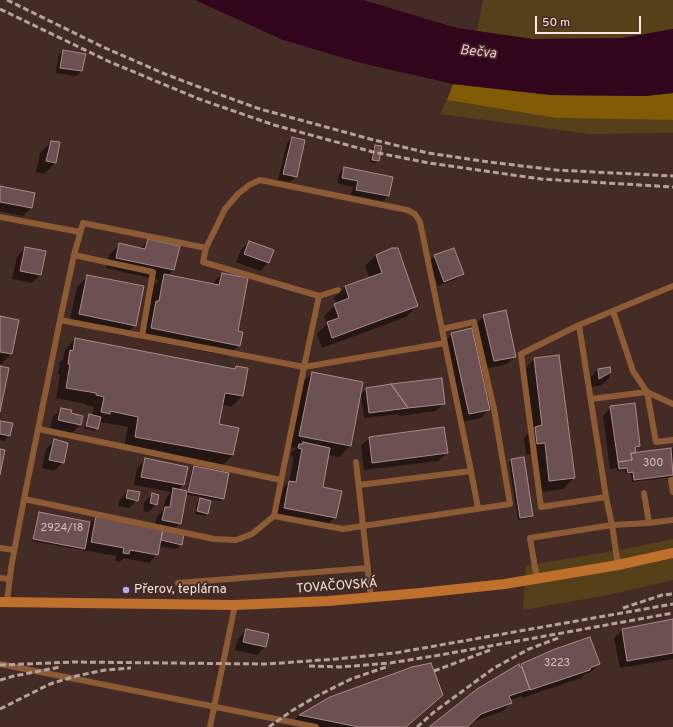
<!DOCTYPE html>
<html>
<head>
<meta charset="utf-8">
<style>
  body { margin:0 }
  #map { position:relative; width:673px; height:727px; overflow:hidden; background:#442b25; font-family:Overpass,sans-serif }
  canvas { display:block }
  .scale { position:absolute; left:535px; top:16px; width:106px; height:18px; box-sizing:border-box; border:2px solid #f7e6e1; border-top:0; padding-left:5px; font-size:12px; line-height:14px; white-space:nowrap; color:#f7e6e1; -webkit-text-stroke:3px #442b25; paint-order:stroke }
</style>
</head>
<body>
<div id="map">
<canvas width="673" height="727"></canvas>
<div class="scale">50 m</div>
</div>
<script>
const c = document.querySelector('canvas').getContext('2d');
c.lineJoin = 'round';
function fillPath(path, color) { c.fillStyle = color; c.fill(path, 'evenodd'); }
const toPath = rows => new Path2D(rows.map(r => 'M' + r).join(''));
function strokePath(path, color, width, dash) { c.strokeStyle = color; c.lineWidth = width; c.lineCap = dash ? 'butt' : 'round'; c.setLineDash(dash || []); c.stroke(path); }
function label(font, color, halo, rows, align = 'center') {
  c.font = font + ' Overpass,sans-serif'; c.lineWidth = 3.5; c.setLineDash([]); c.textBaseline = 'middle'; c.strokeStyle = halo; c.fillStyle = color; for (const [text, x, y, turn = 0] of rows) {
    c.save(); c.translate(x, y); c.rotate((+turn || 0) * Math.PI / 180); c.textAlign = isNaN(turn) ? turn : align; if (halo) c.strokeText(text, 0, 0); c.fillText(text, 0, 0); c.restore();
  }
}
fillPath(toPath([
  [483,0,673,0,673,29,622,38,532,39,477,31],
  [447,100,556,118,673,120,673,133,590,134,440,114],
  [673,539,673,580,608,595,523,610,526,566,641,546]
]), '#564019');
fillPath(toPath([
  [453,84,551,95,645,96,673,93,673,120,556,118,447,100]
]), '#825b07');
fillPath(toPath([
  [195,0,363,0,457,28,532,39,622,38,673,29,673,93,645,96,551,95,453,84,361,63,283,40]
]), '#32051d');
fillPath(toPath([
  [64,51,84,55,81,71,76,76,56,73,58,56],
  [292,138,304,141,296,177,290,182,278,180,287,143],
  [51,142,55,163,44,174,36,172,40,153],
  [375,146,378,161,376,163,370,162,372,149],
  [344,168,388,196,383,201,351,195,353,187,337,183,339,174],
  [0,187,34,194,31,208,23,216,0,211],
  [148,241,178,247,173,270,168,276,211,285,222,274,239,345,228,356,140,339,146,312,154,286,159,280,106,268,109,255,120,244,140,249],
  [249,242,272,250,268,263,260,271,236,262,241,250],
  [25,248,44,252,40,275,32,283,12,279,17,257],
  [392,249,417,306,406,317,322,348,317,334,327,324,324,316,337,304,334,298,345,287,370,278,365,266,376,255],
  [435,256,463,274,457,279,438,286,429,262],
  [88,276,135,325,124,336,69,324,77,287],
  [484,316,515,356,507,364,486,369,476,324],
  [0,317,11,354,0,365],
  [452,334,489,409,481,418,461,422,444,342],
  [75,339,234,370,236,367,247,369,242,396,231,407,222,405,218,425,233,455,222,466,124,447,128,427,101,422,95,431,84,428,87,417,89,415,92,416,94,407,85,405,85,404,56,398,60,375,58,374,60,362,63,359,65,350],
  [534,359,574,478,563,489,539,492,534,453,526,455,524,438,531,431,524,370],
  [609,368,610,377,602,385,591,387,590,378,598,369],
  [312,373,362,383,350,446,339,457,328,455,322,488,335,517,327,525,276,516,281,490,289,482,294,457,291,456,291,453,296,448,288,447,301,384],
  [367,389,444,403,436,411,400,416,398,414,364,418,361,394],
  [611,407,639,446,634,450,635,454,673,448,673,464,672,464,673,475,671,477,632,482,631,474,626,474,625,470,617,471,617,468,610,469,603,416],
  [61,409,70,414,82,417,80,425,72,433,50,428,53,417],
  [0,422,9,435,4,441,0,440],
  [369,438,447,453,438,461,364,470,361,446],
  [54,441,63,462,54,471,42,468,46,449],
  [146,459,187,467,183,485,178,490,187,492,192,469,194,467,228,473,223,499,220,501,185,494,180,523,171,532,181,544,176,549,159,546,157,554,149,563,124,558,120,562,115,561,116,556,32,541,37,515,39,513,90,523,96,517,154,529,157,516,163,510,166,498,171,492,134,485,137,468],
  [511,460,532,516,530,518,518,520,509,463],
  [128,491,137,500,129,508,118,506,120,499],
  [152,494,157,504,148,512,143,511,144,503],
  [200,499,208,513,205,516,195,514,197,502],
  [673,621,673,659,620,668,614,638,622,630],
  [246,630,265,647,257,655,235,650,238,639],
  [522,664,599,664,591,672,585,674,581,678,522,698,522,696,510,700,511,703,503,711,473,722,467,727,430,727],
  [330,698,406,727,312,727,292,723,299,715]
]), '#0007');
const building = toPath([
  [63,50,86,54,82,71,60,68,63,50],
  [292,137,305,140,297,177,283,174,292,137],
  [51,141,60,142,56,163,46,161,51,141],
  [375,145,382,146,379,161,372,160,375,145],
  [344,167,393,177,389,196,356,190,358,181,342,178,344,167],
  [0,186,35,193,32,208,0,202,0,186],
  [148,239,180,246,174,270,116,258,119,243,145,249,148,239],
  [249,241,274,250,269,263,244,254,249,241],
  [25,247,46,251,41,275,20,271,25,247],
  [392,248,398,248,418,306,332,338,327,322,339,318,334,304,349,298,345,286,382,273,376,255,392,248],
  [454,248,464,274,444,282,434,255,454,248],
  [222,273,248,278,238,331,243,332,240,346,151,328,156,301,159,301,164,274,219,285,222,273],
  [87,275,144,286,136,326,79,314,87,275],
  [506,310,516,357,494,361,483,315,506,310],
  [0,316,19,320,12,354,0,352,0,316],
  [472,328,490,410,469,414,451,333,472,328],
  [75,338,235,369,236,366,248,368,243,396,225,393,219,424,239,428,233,455,135,437,138,417,110,411,110,414,101,412,104,397,96,395,96,393,66,388,70,364,68,364,70,350,73,351,75,338],
  [559,355,575,478,549,481,545,443,537,444,535,427,542,425,534,358,559,355],
  [0,366,9,368,0,412,0,366],
  [610,367,611,372,599,379,598,369,610,367],
  [312,372,363,382,351,446,299,436,312,372],
  [442,378,445,404,408,408,391,384,442,378],
  [391,384,408,408,369,413,366,388,391,384],
  [635,403,640,446,635,447,636,453,631,453,632,460,618,462,610,406,635,403],
  [61,408,72,410,71,413,83,416,81,425,58,420,61,408],
  [89,414,101,417,98,429,86,426,89,414],
  [0,421,13,423,10,436,0,434,0,421],
  [444,427,448,453,372,463,369,437,444,427],
  [54,439,68,443,64,463,49,460,54,439],
  [303,442,330,448,323,487,342,491,336,518,284,508,289,481,296,482,302,449,298,448,299,444,303,444,303,442],
  [671,448,673,475,634,480,633,472,628,473,627,468,619,469,618,462,632,460,631,453,671,448],
  [0,449,5,450,0,475,0,449],
  [524,457,533,516,520,518,511,459,524,457],
  [145,458,188,467,184,485,141,477,145,458],
  [194,466,229,473,224,499,188,492,194,466],
  [173,488,187,491,181,524,162,520,165,507,170,507,173,488],
  [128,490,140,492,138,501,126,498,128,490],
  [152,493,159,495,157,505,150,503,152,493],
  [200,498,211,501,208,514,197,511,200,498],
  [39,512,90,522,85,549,33,539,39,512],
  [96,516,163,529,158,555,130,550,129,554,123,553,124,548,91,542,96,516],
  [163,529,184,534,182,545,161,540,163,529],
  [673,619,673,653,627,661,622,629,673,619],
  [246,629,269,634,266,647,243,642,246,629],
  [590,637,600,664,590,668,590,670,530,690,521,664,555,649,590,637],
  [431,663,443,695,406,727,359,727,299,715,330,697,412,667,431,663],
  [519,664,520,667,522,667,530,689,509,696,512,703,481,714,467,727,429,727,477,689,519,664]
]);
fillPath(building, '#6d5052');
strokePath(building, '#aa8a8c', 1);
strokePath(toPath([
  [0,217,80,232],
  [74,255,153,272,142,336],
  [319,296,203,262,206,248,225,209,238,194,249,185,260,180,407,210,415,214,420,222,471,471],
  [613,311,633,371,647,392,656,442,673,440],
  [60,320,304,367,319,296,338,290],
  [579,325,673,286],
  [442,329,474,322,494,409,510,504,343,529,274,516,304,367,445,343],
  [591,399,647,392,673,404],
  [39,429,281,480],
  [356,462,371,598],
  [673,480,671,480,673,492],
  [359,485,471,471,478,508],
  [644,493,649,523],
  [24,499,214,539,236,540,252,534,274,516],
  [0,548,14,550],
  [618,565,612,525,649,523,673,520],
  [0,578,10,579],
  [537,579,530,538,612,525,606,497,541,507,521,354,579,325,606,497],
  [178,583,368,568],
  [7,602,11,568,24,499,60,320,74,255,83,223,206,248],
  [0,664,316,727],
  [210,727,235,605]
]), '#8d5b35', 6);
strokePath(toPath([
  [0,602,235,605,328,601,420,593,505,584,618,565,673,553]
]), '#be702d', 10);
strokePath(toPath([
  [7,0,103,47,165,74,207,90,260,109,370,139,428,153,489,162,556,170,673,176],
  [0,9,110,62,199,99,274,125,373,152,429,163,541,179,673,187],
  [623,608,662,595,673,594],
  [0,665,73,662,267,664,336,659,395,653,673,604],
  [309,666,340,667,390,663,440,655,673,613],
  [434,671,490,650],
  [0,680,14,676,60,667],
  [0,709,50,684,76,676,105,670,131,668],
  [269,727,293,710,317,696,351,679,389,666],
  [417,727,434,712,494,668,529,649,561,637]
]), '#b6a29d', 3, [6, 3]);
for (const [x, y, r, color] of [
  [126,590,4,"#b3adf9"]
]) { const dot = new Path2D(); dot.arc(x, y, r, 0, 2 * Math.PI); c.fillStyle = color; c.fill(dot); strokePath(dot, '#442b25', 1.5); }
label('11px', '#d4c0bd', null, [
  ["300",653,464],
  ["2924/18",62,529],
  ["3223",557,664]
]);
label('13px', '#f7e6e1', '#442b25', [
  ["TOVAČOVSKÁ",337,587,-4]
]);
label('13px', '#f7e6e1', '#442b25', [
  ["Přerov, teplárna",134,590]
], 'left');
label('italic 14px', '#f6c3d8', '#442b25', [
  ["Bečva",478,53,6]
]);
</script>
</body>
</html>
